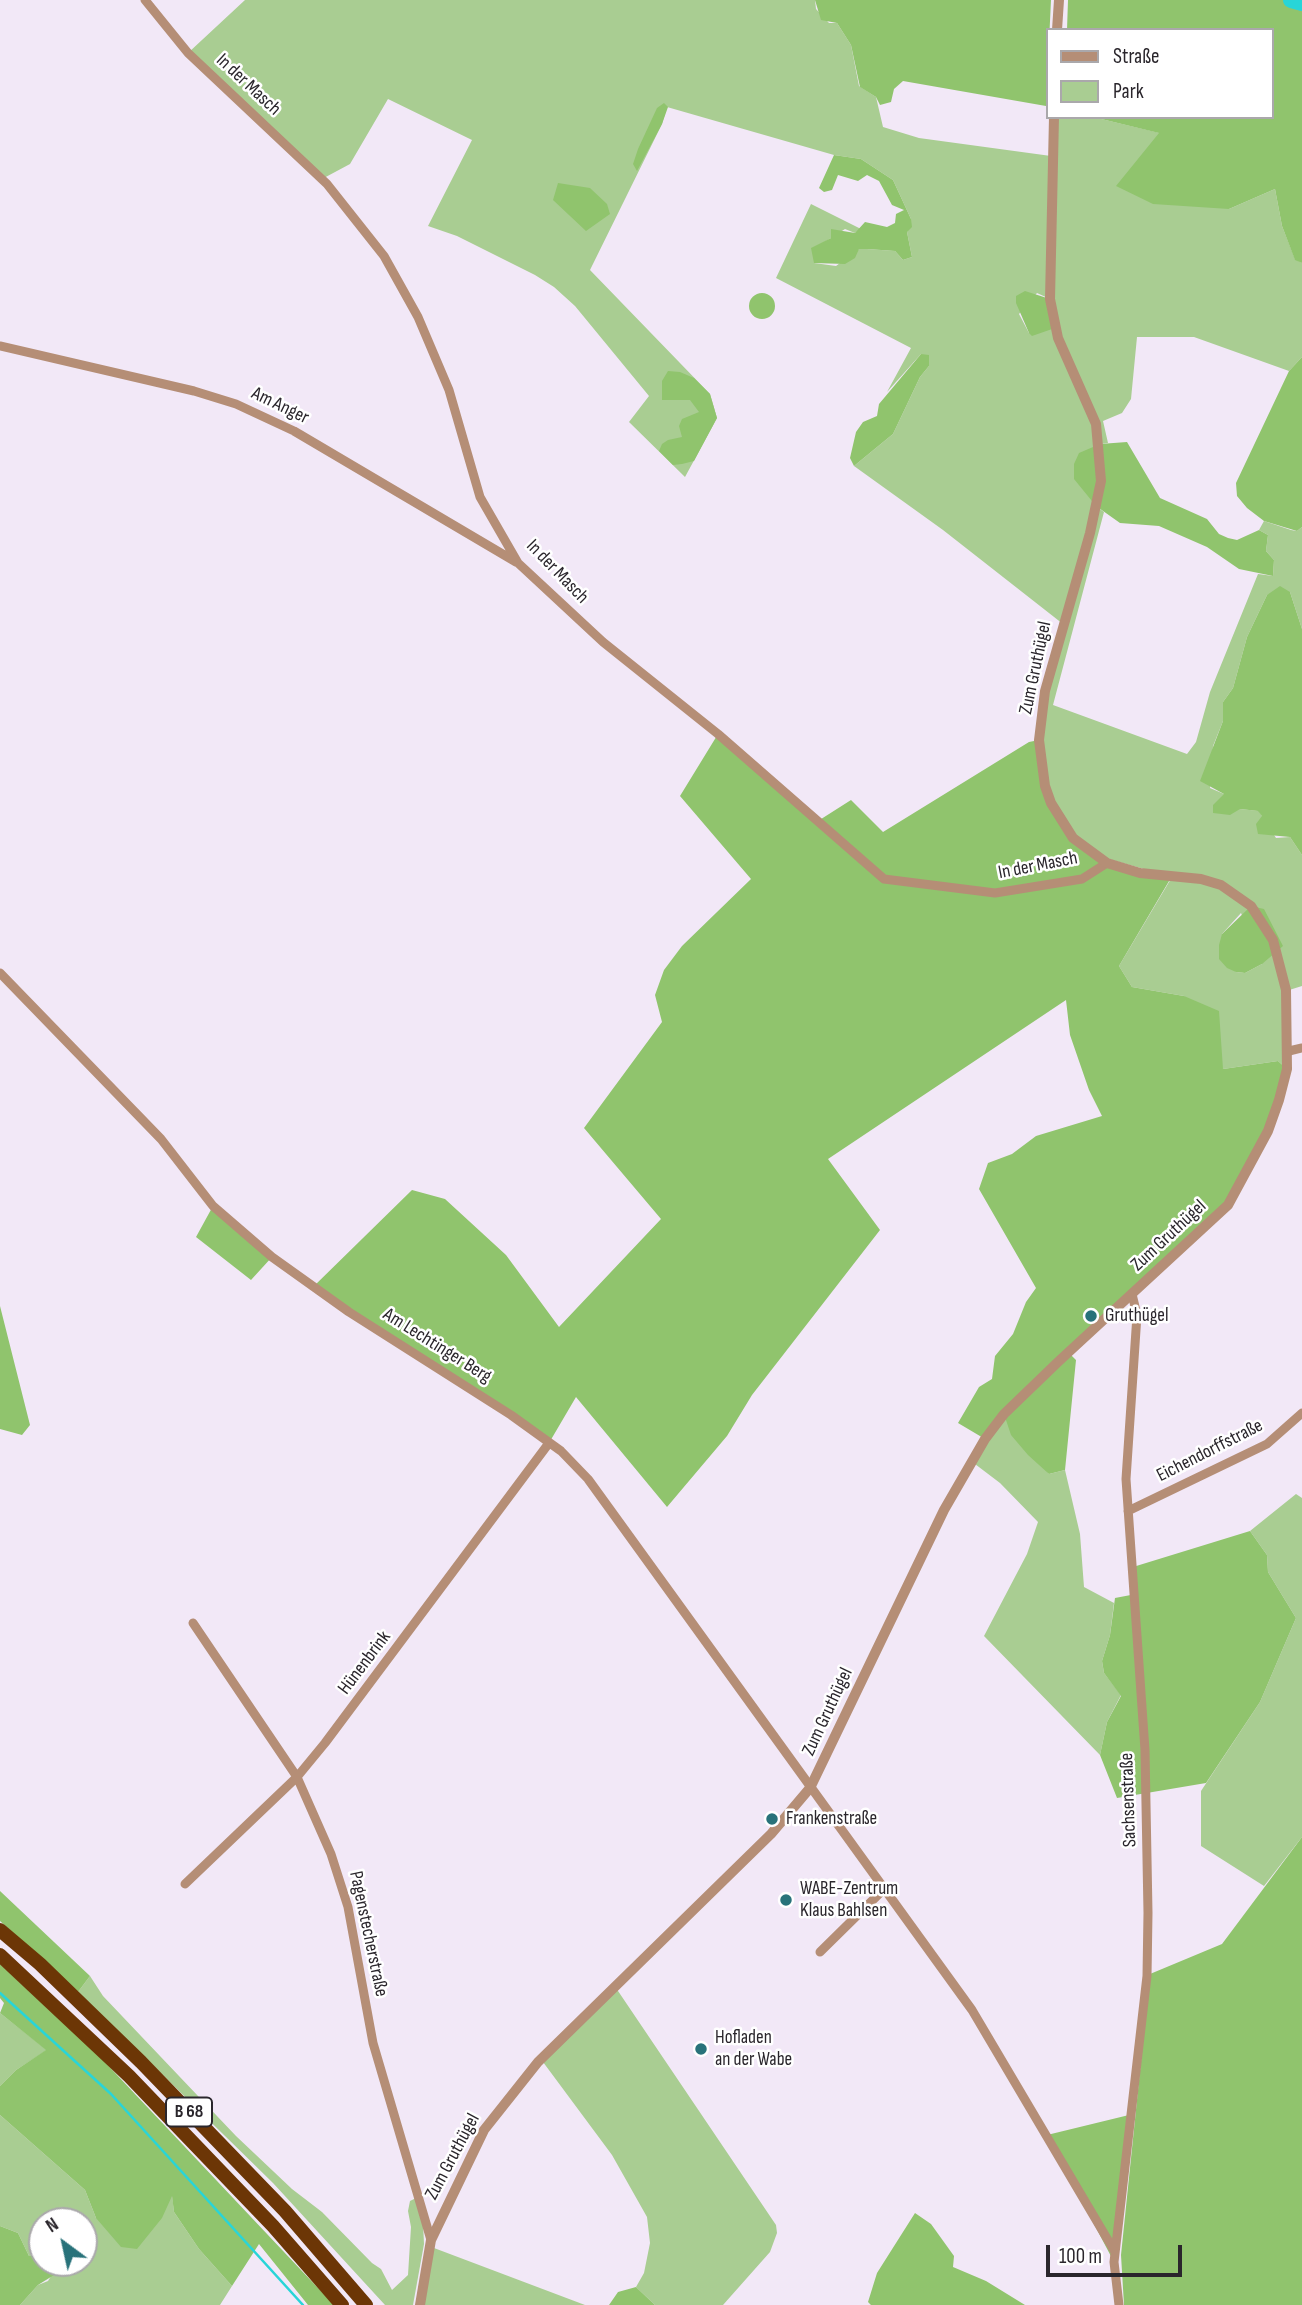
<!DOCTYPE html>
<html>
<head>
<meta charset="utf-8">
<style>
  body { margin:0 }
  #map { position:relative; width:1302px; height:2305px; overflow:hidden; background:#f2e8f7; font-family:"Sofia Sans Condensed",sans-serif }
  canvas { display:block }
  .legend { position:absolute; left:1046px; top:28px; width:228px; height:91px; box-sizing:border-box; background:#fff; border:2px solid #aaa8ab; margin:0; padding:9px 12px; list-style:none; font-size:21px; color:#2a262c }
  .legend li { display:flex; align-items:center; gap:14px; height:35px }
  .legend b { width:35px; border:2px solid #aaa8ab }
  .north { position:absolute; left:28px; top:2207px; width:70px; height:70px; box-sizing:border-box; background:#fff; border:2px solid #aaa8ab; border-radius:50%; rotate:327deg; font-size:19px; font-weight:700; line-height:28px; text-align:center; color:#2a262c }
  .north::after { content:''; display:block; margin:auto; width:24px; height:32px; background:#28727a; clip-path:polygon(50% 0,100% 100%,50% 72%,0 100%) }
  .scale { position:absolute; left:1046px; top:2245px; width:136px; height:32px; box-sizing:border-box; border:4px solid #2a262c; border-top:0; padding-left:9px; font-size:21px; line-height:24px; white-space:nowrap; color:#2a262c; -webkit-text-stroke:5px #fff; paint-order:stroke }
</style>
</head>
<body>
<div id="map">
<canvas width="1302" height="2305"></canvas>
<ul class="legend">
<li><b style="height:9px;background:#b58e76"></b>Straße</li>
<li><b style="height:19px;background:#a9cd92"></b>Park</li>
</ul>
<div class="north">N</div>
<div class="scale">100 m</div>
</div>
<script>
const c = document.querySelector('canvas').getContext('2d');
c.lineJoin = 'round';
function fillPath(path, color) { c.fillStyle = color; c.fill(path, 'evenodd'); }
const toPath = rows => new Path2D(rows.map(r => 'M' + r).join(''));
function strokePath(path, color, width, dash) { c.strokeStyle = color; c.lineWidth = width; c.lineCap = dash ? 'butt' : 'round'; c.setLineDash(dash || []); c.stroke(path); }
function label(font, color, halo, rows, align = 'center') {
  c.font = font + ' "Sofia Sans Condensed",sans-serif'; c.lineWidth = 5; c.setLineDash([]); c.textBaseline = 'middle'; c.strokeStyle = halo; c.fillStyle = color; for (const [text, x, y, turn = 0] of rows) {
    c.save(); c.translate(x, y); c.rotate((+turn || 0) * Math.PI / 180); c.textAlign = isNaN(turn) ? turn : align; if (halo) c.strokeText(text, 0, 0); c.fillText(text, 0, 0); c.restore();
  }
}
fillPath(toPath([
  [245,0,815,0,816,9,829,23,837,23,851,45,859,86,876,97,883,127,919,138,1051,156,1054,117,1093,117,1160,133,1229,209,1275,189,1282,226,1295,259,1302,263,1302,357,1289,371,1194,337,1137,337,1131,399,1122,413,1103,421,1108,443,1100,444,1096,506,1104,512,1053,705,1187,754,1196,742,1210,692,1258,574,1273,576,1274,560,1266,551,1268,535,1259,530,1264,521,1291,530,1297,531,1302,527,1302,629,1290,592,1267,595,1247,637,1233,688,1223,702,1223,721,1213,746,1210,788,1224,794,1240,809,1259,811,1276,838,1290,837,1302,855,1302,986,1286,991,1287,1069,1278,1061,1223,1069,1184,996,1132,987,1119,966,1172,877,1091,854,1051,803,1039,740,1063,624,943,530,854,466,893,434,920,377,929,366,921,354,887,392,911,348,776,278,811,204,861,229,855,233,845,229,823,243,814,263,836,266,859,249,867,249,895,251,903,260,912,257,907,232,911,219,893,180,861,159,834,155,667,107,662,124,590,270,710,394,717,418,685,477,629,422,649,396,575,306,554,287,535,275,457,236,428,226,472,140,388,99,350,164,322,179,188,53],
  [1037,293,1050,299,1029,333,1019,314],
  [1241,913,1262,964,1245,973,1236,972,1222,934],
  [1004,1414,1049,1474,1065,1470,1080,1534,1084,1587,1114,1603,1110,1635,1102,1661,1104,1673,1121,1695,1107,1722,1100,1755,984,1636,1027,1554,1038,1522,1000,1483,971,1461],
  [1296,1494,1302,1498,1302,1837,1264,1886,1201,1846,1201,1791,1260,1702,1296,1618,1268,1572,1267,1555,1250,1531],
  [90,1976,103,1996,236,2136,292,2189,322,2212,372,2263,381,2269,392,2290,408,2275,411,2227,408,2211,410,2201,416,2198,423,2223,424,2244,413,2305,385,2305,273,2183,78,1992],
  [616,1988,776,2225,777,2233,770,2252,723,2305,655,2305,636,2287,644,2273,650,2243,647,2217,612,2155,543,2062],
  [0,2013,47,2050,16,2070,0,2086],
  [0,2115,85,2190,96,2218,172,2194,174,2212,199,2249,232,2286,220,2305,20,2305,38,2285,48,2281,56,2268,53,2263,84,2263,84,2221,42,2221,42,2256,29,2256,18,2233,0,2226],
  [434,2248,585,2305,424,2305]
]), '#a9cd92');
fillPath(toPath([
  [815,0,1051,0,1046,106,903,81,894,89,891,102,880,105,876,97,860,87,851,45,837,23,821,20],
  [1068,0,1302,0,1302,263,1295,260,1282,226,1275,189,1229,209,1153,204,1116,186,1159,133,1093,117,1272,117,1272,30,1067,30],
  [664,103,668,107,662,124,637,171,633,164,638,149,657,108],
  [834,155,861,159,893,180,911,219,912,227,907,232,912,257,903,260,895,251,867,249,859,249,855,258,845,264,814,263,811,248,831,238,831,229,855,233,865,222,887,227,895,223,896,214,904,210,892,205,879,181,867,175,858,181,838,175,832,190,824,192,819,188],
  [558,183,590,188,607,204,610,214,586,231,553,200],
  [1025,291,1050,299,1055,328,1032,336,1029,333,1016,303,1016,296],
  '749 306a13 13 0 1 1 26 0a13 13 0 1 1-26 0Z',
  [921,354,929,355,929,366,920,377,893,434,854,466,850,458,856,432,863,422,877,416,879,404],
  [1302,357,1302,527,1297,531,1264,521,1247,508,1237,496,1236,483,1289,371],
  [668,371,680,372,694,378,710,394,717,418,694,461,682,464,673,465,659,451,662,444,668,440,682,437,679,426,682,419,699,412,690,400,662,400,662,381],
  [1127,442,1160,498,1207,519,1219,534,1228,538,1237,540,1259,530,1268,535,1266,551,1274,560,1273,576,1239,569,1207,547,1159,526,1120,523,1096,506,1074,479,1074,464,1079,453,1100,444],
  [1280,586,1290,592,1302,629,1302,855,1290,837,1258,834,1256,824,1262,816,1258,811,1240,809,1230,815,1213,813,1213,805,1224,794,1200,781,1223,721,1223,702,1233,688,1247,637,1267,595],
  [718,734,818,821,851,800,883,832,1029,742,1039,740,1041,768,1061,821,1107,863,1172,876,1119,966,1132,987,1184,996,1219,1011,1223,1069,1278,1061,1287,1069,1279,1100,1228,1205,1069,1353,1076,1360,1065,1470,1049,1474,1028,1455,1011,1435,1004,1414,985,1439,958,1423,979,1387,992,1379,995,1356,1013,1334,1026,1302,1036,1288,979,1189,988,1163,1012,1154,1036,1136,1102,1116,1089,1090,1070,1035,1066,1000,828,1159,880,1230,752,1395,727,1436,667,1507,576,1397,549,1443,313,1287,412,1190,445,1199,506,1255,559,1327,661,1219,584,1128,662,1022,655,995,664,970,682,946,751,879,680,796],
  [1251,906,1264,909,1283,946,1262,964,1245,973,1236,972,1227,968,1219,959,1219,945,1222,934],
  [213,1206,272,1257,251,1280,196,1237],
  [0,1306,30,1425,22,1435,0,1429],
  [1250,1531,1267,1555,1268,1572,1296,1618,1260,1702,1206,1783,1117,1798,1100,1755,1107,1722,1121,1696,1104,1673,1102,1661,1110,1635,1115,1598,1136,1594,1133,1567],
  [1302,1837,1302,2305,1124,2305,1121,2255,1150,1974,1222,1944],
  [0,1891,90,1976,78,1992,0,1921],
  [0,1964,101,2058,334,2305,308,2305,259,2244,232,2286,199,2249,174,2212,172,2196,162,2218,137,2249,121,2247,96,2218,85,2190,0,2115,0,2086,16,2070,46,2050,0,2013,4,2003,0,1998],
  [1129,2115,1114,2262,1047,2135],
  [915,2213,931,2224,954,2256,953,2267,986,2281,1025,2305,871,2305,868,2302,877,2273],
  [0,2226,18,2233,29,2256,42,2256,42,2263,53,2263,56,2268,54,2275,38,2285,20,2305,0,2305],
  [636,2287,655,2305,609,2305,618,2292]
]), '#90c46d');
strokePath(toPath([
  [0,1993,111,2094,303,2305]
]), '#28d5d8', 2.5);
strokePath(toPath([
  [1291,0,1302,3]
]), '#28d5d8', 16);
strokePath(toPath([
  [145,0,188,53,327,184,384,256,418,317,449,390,480,497,518,563,603,642,718,734,884,879,995,893,1082,879,1107,863],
  [0,346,194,391,236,404,294,431,516,562],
  [0,973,161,1139,213,1206,272,1257,349,1312,511,1415,561,1451,588,1479,972,2010,1115,2252],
  [1289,1051,1302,1048],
  [1128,1511,1267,1444,1302,1413],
  [193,1623,297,1777,331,1854,348,1907,373,2043,431,2240],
  [185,1884,297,1777,325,1743,549,1443],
  [820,1952,885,1888],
  [1119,2305,1114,2262,1147,1976,1148,1913,1145,1750,1126,1479,1137,1315,1132,1294]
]), '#b58e76', 9);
strokePath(toPath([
  [1057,30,1059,0],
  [420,2305,431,2240,484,2130,538,2062,771,1834,810,1788,944,1510,985,1439,1004,1414,1059,1361,1228,1205,1268,1131,1279,1100,1287,1069,1286,990,1273,940,1251,906,1221,885,1201,879,1140,873,1107,863,1073,838,1051,803,1045,786,1039,740,1045,691,1090,533,1101,481,1096,424,1058,338,1050,299,1054,117]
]), '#b58e76', 10);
strokePath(toPath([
  [0,1930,40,1964,141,2062,285,2211,366,2305],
  [0,1955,129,2076,273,2226,342,2305]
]), '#6c3606', 14);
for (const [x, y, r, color] of [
  [1091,1316,7,"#28727a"],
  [772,1819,7,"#28727a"],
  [786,1900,7,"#28727a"],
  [701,2049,7,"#28727a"]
]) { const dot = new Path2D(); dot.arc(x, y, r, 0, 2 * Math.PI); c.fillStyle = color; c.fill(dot); strokePath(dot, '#fff', 2.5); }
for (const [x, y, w] of [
  [189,2112,46]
]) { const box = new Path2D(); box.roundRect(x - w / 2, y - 14.5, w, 29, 5); c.fillStyle = '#fff'; c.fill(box); strokePath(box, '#2a262c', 2); }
label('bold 18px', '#2a262c', null, [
  ["B 68",189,2112]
]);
label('19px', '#2a262c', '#fff', [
  ["In der Masch",248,85,43],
  ["Am Anger",280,406,26],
  ["In der Masch",557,572,46],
  ["Zum Gruthügel",1036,668,-78],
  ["In der Masch",1038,866,-11],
  ["Zum Gruthügel",1169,1236,-43],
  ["Am Lechtinger Berg",437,1346,32],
  ["Eichendorffstraße",1210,1451,-27],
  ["Hünenbrink",365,1663,-53],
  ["Zum Gruthügel",828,1712,-65],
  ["Sachsenstraße",1129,1800,-92],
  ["Pagenstecherstraße",368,1934,78],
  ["Zum Gruthügel",453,2157,-62]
]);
label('19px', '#2a262c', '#fff', [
  ["Gruthügel",1105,1316],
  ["Frankenstraße",786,1819],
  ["WABE-Zentrum",800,1889],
  ["Klaus Bahlsen",800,1911],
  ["Hofladen",715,2038],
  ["an der Wabe",715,2060]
], 'left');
</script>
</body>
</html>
